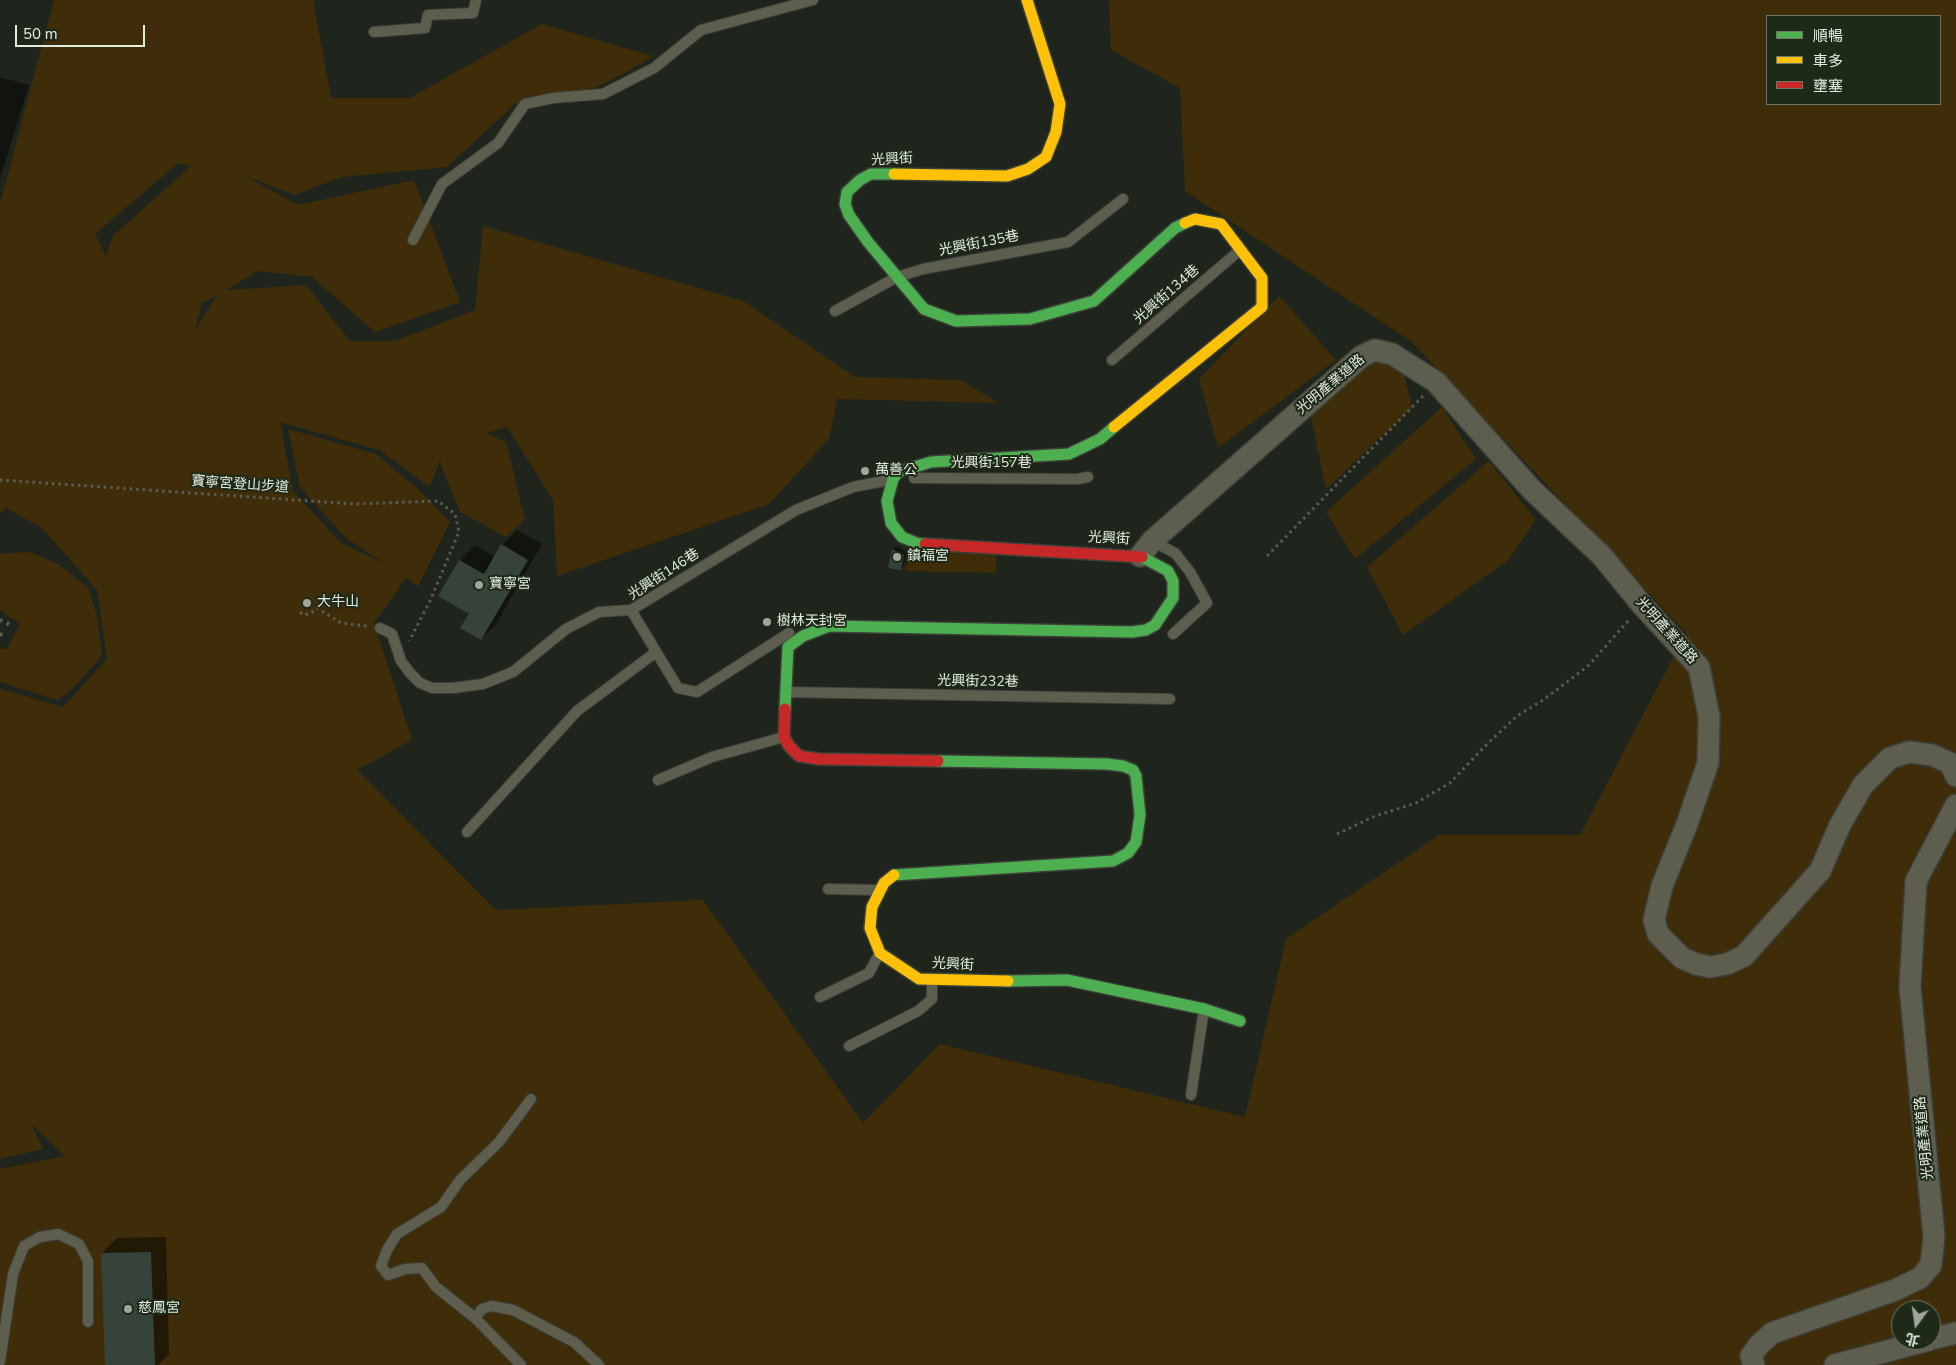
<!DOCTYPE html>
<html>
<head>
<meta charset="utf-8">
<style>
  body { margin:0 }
  #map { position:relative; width:1956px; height:1365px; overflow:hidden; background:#1f251c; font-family:"Nunito Sans","Noto Sans TC",sans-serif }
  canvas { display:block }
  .legend { position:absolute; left:1766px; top:15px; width:175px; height:90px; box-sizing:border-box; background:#1e2918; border:1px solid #6d7768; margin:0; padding:6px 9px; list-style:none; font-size:15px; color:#e4ece0 }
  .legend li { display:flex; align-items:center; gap:10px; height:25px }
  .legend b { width:25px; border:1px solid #6d7768 }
  .north { position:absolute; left:1891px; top:1300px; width:50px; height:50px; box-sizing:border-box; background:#1e2918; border:1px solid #6d7768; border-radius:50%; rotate:194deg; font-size:14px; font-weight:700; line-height:20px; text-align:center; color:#e4ece0 }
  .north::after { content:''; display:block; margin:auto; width:18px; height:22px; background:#9fa69b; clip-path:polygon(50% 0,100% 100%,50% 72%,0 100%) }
  .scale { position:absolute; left:15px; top:25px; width:130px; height:22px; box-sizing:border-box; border:2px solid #e4ece0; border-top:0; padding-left:6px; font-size:15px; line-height:18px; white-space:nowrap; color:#e4ece0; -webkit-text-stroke:4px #1e2918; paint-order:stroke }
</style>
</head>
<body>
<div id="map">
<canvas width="1956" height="1365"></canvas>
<ul class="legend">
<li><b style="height:6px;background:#4caf50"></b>順暢</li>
<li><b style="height:6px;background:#ffc107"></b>車多</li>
<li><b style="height:6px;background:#c62828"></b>壅塞</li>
</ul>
<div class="north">北</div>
<div class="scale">50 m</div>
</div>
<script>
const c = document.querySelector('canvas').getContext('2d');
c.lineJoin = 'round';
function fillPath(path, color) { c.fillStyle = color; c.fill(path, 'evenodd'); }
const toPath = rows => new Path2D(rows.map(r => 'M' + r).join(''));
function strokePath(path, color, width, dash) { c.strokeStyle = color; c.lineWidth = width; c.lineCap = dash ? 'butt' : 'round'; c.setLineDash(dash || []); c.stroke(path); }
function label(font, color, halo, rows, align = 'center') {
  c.font = font + ' "Nunito Sans","Noto Sans TC",sans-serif'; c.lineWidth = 4; c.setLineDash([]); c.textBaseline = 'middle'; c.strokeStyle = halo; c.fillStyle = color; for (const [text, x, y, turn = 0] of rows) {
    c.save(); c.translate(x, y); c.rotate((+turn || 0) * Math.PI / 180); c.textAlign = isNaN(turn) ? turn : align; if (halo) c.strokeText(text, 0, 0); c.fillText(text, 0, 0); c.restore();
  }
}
fillPath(toPath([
  [54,0,313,0,331,98,410,98,542,24,653,56,630,70,597,87,514,105,447,167,342,177,295,195,243,175,298,205,414,180,460,302,375,332,312,277,258,271,226,290,306,285,350,341,395,341,475,310,483,226,743,301,855,377,960,380,999,403,837,399,829,439,769,504,557,576,553,500,507,427,486,433,506,442,525,520,506,537,460,512,444,474,440,460,430,487,379,450,280,422,293,491,340,542,385,564,346,538,300,487,288,429,376,454,418,489,450,522,418,586,406,578,374,623,412,740,357,770,496,910,703,900,863,1123,940,1044,1245,1117,1286,939,1439,835,1580,835,1686,633,1412,342,1185,191,1180,88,1111,50,1109,0,1956,0,1956,1365,0,1365,0,1169,65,1156,32,1125,43,1149,0,1159,0,689,63,707,107,659,97,590,42,528,6,508,0,514,0,204],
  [1767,16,1940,16,1940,104,1767,104],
  [178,163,191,166,113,236,106,256,95,234],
  [217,295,196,329,195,329,202,303],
  [1901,1310,1931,1310,1931,1340,1901,1340],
  [1279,296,1336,360,1218,448,1199,379],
  [1376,356,1404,375,1412,408,1326,489,1310,413],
  [1442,407,1476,459,1355,559,1326,512],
  [1489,461,1536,520,1507,561,1403,635,1367,567],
  [910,550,997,551,996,573,906,571],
  [29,552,60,565,89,589,97,616,102,656,74,687,57,700,0,682,0,649,7,649,20,624,0,610,0,554]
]), '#3f2d0a');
fillPath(toPath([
  [0,77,29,85,0,179],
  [517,530,542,544,496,624,481,639,470,614,439,596,460,560,475,545,495,557,502,545],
  [896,546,907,552,904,565,901,569,890,567,893,549],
  [166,1237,169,1354,158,1365,106,1365,102,1253,117,1238]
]), '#0007');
fillPath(toPath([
  [501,544,528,560,481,640,460,628,469,614,438,596,459,560,484,574],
  [892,549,904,555,901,570,888,568],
  [151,1252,155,1365,105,1365,101,1253]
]), '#36433a');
const lane = toPath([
  [374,32,425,28,428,15,473,13,476,0],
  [413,240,442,184,498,143,525,104,553,98,603,94,654,68,701,30,813,0],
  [835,311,897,277,923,269,1068,242,1123,199],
  [1112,360,1240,250],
  [914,478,1078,479,1088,477],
  [1152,541,1175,553,1190,572,1207,603,1173,634],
  [380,628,392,634,401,661,410,673,420,683,432,688,453,688,483,684,513,672,566,629,599,612,631,610],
  [789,633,697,692,678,688,631,610,796,510,853,487,889,480],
  [786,692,1170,699],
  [658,780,712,757,784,737],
  [467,832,577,711,656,652],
  [828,889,877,890],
  [820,997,869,973,879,954],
  [849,1046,918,1011,932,999,932,980],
  [1191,1095,1204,1009],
  [475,1318,436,1287,422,1268,405,1269,388,1275,381,1266,387,1250,397,1234,441,1207,460,1180,499,1142,531,1099],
  [0,1361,13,1274,24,1246,40,1237,58,1234,79,1244,88,1261,88,1322],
  [521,1365,475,1318,482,1309,492,1306,513,1310,574,1342,599,1365]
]);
const street = toPath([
  [1140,556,1152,541,1362,356,1375,350,1392,354,1436,382,1532,490,1602,556,1643,606,1699,667,1709,716,1708,763,1687,824,1662,886,1654,920,1658,934,1682,958,1696,964,1710,967,1727,964,1744,956,1820,871,1840,825,1863,785,1890,758,1909,752,1932,755,1950,763,1956,776],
  [1931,1339,1956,1333],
  [1754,1365,1751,1356,1759,1345,1772,1333,1895,1290,1920,1278,1931,1265,1934,1237,1910,987,1916,881,1956,805],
  [1835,1365,1929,1340]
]);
const fast = toPath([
  [894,174,871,174,860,180,847,192,845,204,849,215,868,242,924,309,956,321,1030,319,1094,301,1175,228,1185,223],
  [925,544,919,544,902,537,891,523,887,501,893,479,898,472,931,462,1069,454,1100,439,1114,427],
  [785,709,788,647,803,636,829,626,1132,632,1146,630,1155,625,1173,598,1173,581,1168,571,1142,557],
  [894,875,1113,861,1128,853,1136,842,1140,815,1136,776,1133,770,1123,766,1107,764,938,761],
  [1008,981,1067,980,1204,1009,1240,1021]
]);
const slow = toPath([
  [894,174,1007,176,1028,169,1046,157,1056,132,1060,104,1027,0],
  [1114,427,1262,307,1262,278,1221,224,1195,219,1185,223],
  [894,875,884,883,872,907,870,928,880,953,919,979,1008,981]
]);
const jam = toPath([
  [925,544,1142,557],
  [785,709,784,737,789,746,799,756,819,759,938,761]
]);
strokePath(lane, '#3b4038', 12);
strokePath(street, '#3b4038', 24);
strokePath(fast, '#3b4038', 14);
strokePath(slow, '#3b4038', 14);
strokePath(jam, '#3b4038', 14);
strokePath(toPath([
  [0,480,355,504,438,501,455,514,459,532,430,601,409,641],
  [1267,556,1424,395],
  [300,612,304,615,311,613,317,608,341,623,367,626],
  [1337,834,1375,816,1416,803,1450,783,1486,745,1517,716,1543,700,1588,666,1630,619]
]), '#5b5d52', 3, [2.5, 4]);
strokePath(lane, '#5e5e4f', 10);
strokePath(street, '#5e5e4f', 21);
strokePath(fast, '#4caf50', 11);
strokePath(slow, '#ffc107', 11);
strokePath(jam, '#c62828', 11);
strokePath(toPath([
  [0,620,13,626],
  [0,634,5,636]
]), '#606458', 4, [2.5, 5]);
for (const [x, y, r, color] of [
  [865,471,5,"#9fa69b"],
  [897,557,5,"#9fa69b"],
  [479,585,5,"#9fa69b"],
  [307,603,5,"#9fa69b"],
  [767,622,5,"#9fa69b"],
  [128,1309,5,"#9fa69b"]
]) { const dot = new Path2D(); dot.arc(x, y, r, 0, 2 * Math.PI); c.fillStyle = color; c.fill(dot); strokePath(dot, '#1e2918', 2); }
label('14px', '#e4ece0', '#1e2918', [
  ["光興街",892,160,-3],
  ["光興街135巷",979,244,-11],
  ["光興街134巷",1167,295,-41],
  ["光明產業道路",1331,385,-40],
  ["光興街157巷",991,464],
  ["寶寧宮登山步道",240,485,4],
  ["光興街",1109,539,3],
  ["光興街146巷",664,575,-33],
  ["光明產業道路",1666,631,48],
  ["光興街232巷",978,682,1],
  ["光興街",953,965,3],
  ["光明產業道路",1925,1138,-96]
]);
label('14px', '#e4ece0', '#1e2918', [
  ["萬善公",875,471],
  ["鎮福宮",907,557],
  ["寶寧宮",489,585],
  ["大牛山",317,603],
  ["樹林天封宮",777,622],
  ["慈鳳宮",138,1309]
], 'left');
</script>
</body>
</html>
